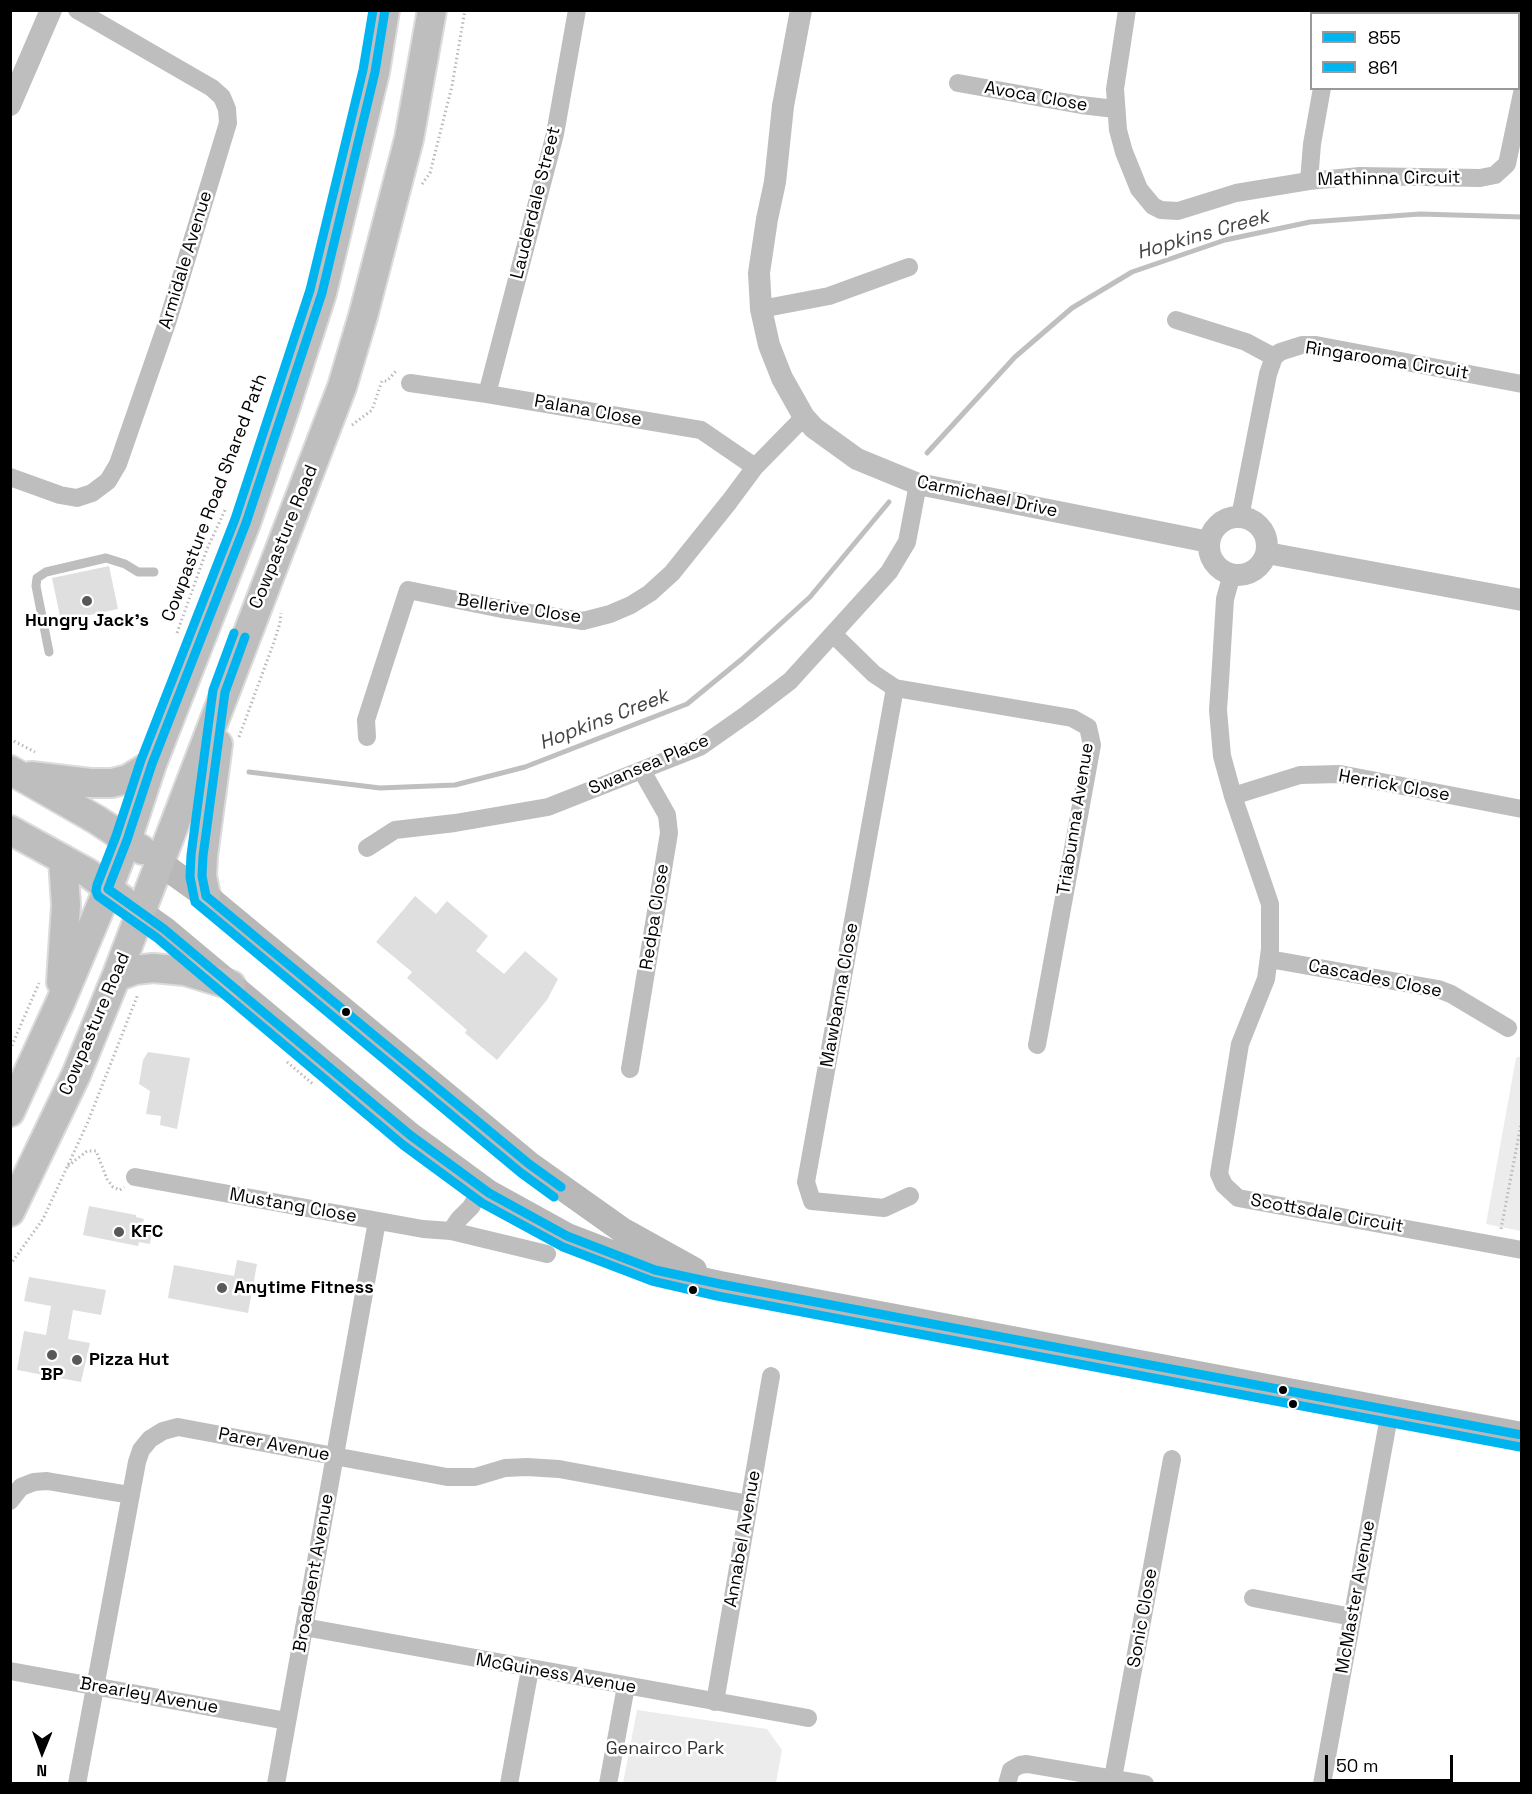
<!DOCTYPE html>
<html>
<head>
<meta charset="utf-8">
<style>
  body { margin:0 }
  #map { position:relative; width:1532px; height:1794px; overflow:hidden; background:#fff; font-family:"Space Grotesk",sans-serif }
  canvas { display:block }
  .frame { position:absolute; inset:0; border:12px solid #000; pointer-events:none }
  .legend { position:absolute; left:1310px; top:12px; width:210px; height:78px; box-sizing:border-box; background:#fff; border:2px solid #999; margin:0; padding:8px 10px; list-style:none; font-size:18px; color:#000 }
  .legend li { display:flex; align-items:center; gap:12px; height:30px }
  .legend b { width:30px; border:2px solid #999 }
  .north { position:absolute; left:12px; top:1722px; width:60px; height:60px; -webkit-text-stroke:4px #fff; paint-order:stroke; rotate:181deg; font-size:16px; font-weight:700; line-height:24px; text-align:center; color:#000 }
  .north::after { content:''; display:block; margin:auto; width:21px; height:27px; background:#000; clip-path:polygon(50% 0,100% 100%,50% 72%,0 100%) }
  .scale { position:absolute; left:1325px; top:1755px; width:128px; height:27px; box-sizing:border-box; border:3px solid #000; border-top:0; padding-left:8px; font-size:18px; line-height:21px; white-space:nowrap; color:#000; -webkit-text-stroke:4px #fff; paint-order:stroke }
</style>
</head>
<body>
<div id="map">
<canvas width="1532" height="1794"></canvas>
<div class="frame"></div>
<ul class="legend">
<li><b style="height:8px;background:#00b5ef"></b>855</li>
<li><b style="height:8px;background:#00b5ef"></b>861</li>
</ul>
<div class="north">N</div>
<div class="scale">50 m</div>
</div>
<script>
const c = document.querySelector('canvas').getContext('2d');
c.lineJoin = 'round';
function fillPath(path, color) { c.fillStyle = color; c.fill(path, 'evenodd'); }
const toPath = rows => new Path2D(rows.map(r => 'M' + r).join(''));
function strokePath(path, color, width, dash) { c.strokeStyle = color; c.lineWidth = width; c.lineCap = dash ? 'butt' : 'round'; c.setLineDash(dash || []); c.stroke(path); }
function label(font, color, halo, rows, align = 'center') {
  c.font = font + ' "Space Grotesk",sans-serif'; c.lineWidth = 5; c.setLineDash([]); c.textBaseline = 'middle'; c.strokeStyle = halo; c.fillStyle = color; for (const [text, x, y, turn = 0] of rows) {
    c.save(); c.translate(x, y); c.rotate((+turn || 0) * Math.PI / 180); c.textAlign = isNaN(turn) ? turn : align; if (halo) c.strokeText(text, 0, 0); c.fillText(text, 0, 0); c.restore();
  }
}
fillPath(toPath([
  [1521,1056,1522,1056,1521,1231,1486,1224,1516,1058],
  [637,1710,767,1729,782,1750,776,1783,623,1783]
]), '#ececec');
strokePath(toPath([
  [927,453,1015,357,1072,308,1132,272,1225,240,1310,222,1420,214,1522,217],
  [249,772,380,788,455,785,525,767,687,704,742,659,810,597,889,502]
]), '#bfbfbf', 5);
fillPath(toPath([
  [109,566,118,609,61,621,52,578],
  [415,896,436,914,447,901,488,936,476,951,504,974,525,951,558,979,547,1000,497,1060,465,1033,467,1030,407,978,412,972,376,942],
  [148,1052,190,1058,177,1129,160,1125,161,1116,146,1114,150,1091,139,1084,143,1060],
  [89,1206,136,1215,136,1217,144,1219,142,1228,152,1230,150,1244,139,1242,138,1246,83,1235],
  [237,1260,257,1264,248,1313,168,1298,174,1265,234,1276],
  [29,1277,106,1290,101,1315,73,1310,68,1339,90,1343,81,1382,17,1370,24,1331,46,1335,51,1306,24,1301]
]), '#dfdfdf');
const primary = toPath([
  [10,770,97,820,142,850],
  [31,776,90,783,112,783,128,779,152,764],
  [10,830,88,873,123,900],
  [206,896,202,876,203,856,218,744],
  [116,977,135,970,153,968,185,971,231,985],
  [61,982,66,905,63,859],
  [10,1112,60,1003,108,889,127,840,152,764,246,523,286,405,322,293,375,72,385,10],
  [10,1212,76,1075,116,977,342,387,363,316,409,139,432,10]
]);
strokePath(primary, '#dbdbdb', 32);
strokePath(toPath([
  [422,184,430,173,452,86,465,10],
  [352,425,372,410,382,381,387,381,396,371],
  [177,633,207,549,226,508],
  [239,737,274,642,280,623,281,613],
  [10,739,35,752],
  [10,1050,39,983],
  [287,1062,314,1085],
  [68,1166,87,1151,96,1151,107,1179,113,1187,120,1190,124,1187],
  [1501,1229,1522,1119],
  [10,1265,43,1219,87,1124,138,994]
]), '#b9b9b9', 3, [1.5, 3]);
strokePath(toPath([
  [49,652,36,586,37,578,46,572,106,558,125,564,138,572,154,572]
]), '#bebebe', 9);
strokePath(toPath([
  [1127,10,1115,89,1118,130,1124,152,1139,189,1153,206,1161,210,1178,211,1236,193,1309,181,1360,176,1480,178,1495,175,1507,164,1522,93],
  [1335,14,1336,10],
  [958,83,1081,105,1115,109],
  [1309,181,1312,144,1322,88],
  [761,309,829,296,909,267],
  [1176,320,1246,342,1274,357],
  [410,383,487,394,701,430,755,467],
  [487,394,555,134,577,10],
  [10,477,60,495,77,498,92,493,108,481,118,464,168,320,228,123,227,109,222,97,212,88,77,10],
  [1240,517,1268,374,1274,357,1280,352,1302,345,1316,345,1522,384],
  [1232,574,1225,599,1220,681,1218,710,1222,756,1233,796,1270,904,1270,949,1266,979,1240,1044,1219,1174,1224,1185,1238,1198,1522,1250],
  [833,634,874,674,895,688,1072,718,1088,727,1092,745,1037,1045],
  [895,688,806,1182,812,1201,884,1208,910,1196],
  [367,737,366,720,408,590,502,609,583,621,610,614,631,605,650,593,672,573,729,502,755,467,804,417],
  [1233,796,1300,775,1340,774,1522,809],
  [367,848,395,830,455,823,548,807,700,747,747,714,790,681,889,572,907,542,918,484],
  [1269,959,1438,989,1451,994,1508,1028],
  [630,1069,669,833,667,815,642,771],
  [135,1177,423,1229,451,1231,547,1254],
  [451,1231,459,1219,471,1207,482,1188],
  [10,1501,21,1487,34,1482,47,1481,130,1495],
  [1253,1598,1352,1617],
  [304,1627,808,1718],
  [10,1671,287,1721],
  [715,1702,771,1376],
  [1113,1778,1172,1459],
  [77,1784,137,1462,141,1450,150,1439,163,1431,178,1427,447,1477,475,1477,505,1468,527,1467,559,1469,749,1504],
  [276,1784,377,1221],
  [509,1784,530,1669],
  [608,1784,626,1686],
  [1007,1784,1011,1770,1020,1765,1027,1764,1145,1784],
  [1322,1784,1390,1411]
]), '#bebebe', 18);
strokePath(toPath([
  [801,10,783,106,775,182,767,219,759,273,761,309,769,345,782,378,804,417,814,428,857,459,918,484,1209,542],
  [10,105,51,10],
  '1209 546a29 29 0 1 1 58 0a29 29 0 1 1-58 0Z',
  [1267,553,1522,600]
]), '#bebebe', 22);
strokePath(toPath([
  [160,863,206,896,529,1164,622,1230,694,1270],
  [140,912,164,929,410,1135,489,1193,567,1236,655,1270,720,1284,1522,1435]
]), '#b8b8b8', 26);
strokePath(primary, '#bebebe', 28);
strokePath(toPath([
  [385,10,375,72,322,293,246,523,152,764,127,840,108,889,164,929,410,1135,489,1193,567,1236,655,1270,720,1284,1522,1435],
  [245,637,225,692,203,856,202,876,206,896,529,1164,561,1187]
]), '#00b5ef', 9);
strokePath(toPath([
  [373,10,363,70,310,290,235,519,141,760,116,836,97,885,96,891,98,896,157,938,403,1145,482,1203,563,1247,652,1281,717,1296,1520,1447],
  [234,633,213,690,191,855,190,877,195,902,521,1173,554,1197]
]), '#00b5ef', 9);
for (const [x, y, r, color] of [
  [87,601,6,"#595959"],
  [346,1012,5,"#000"],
  [119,1232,6,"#595959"],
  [222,1288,6,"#595959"],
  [693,1290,5,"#000"],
  [52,1355,6,"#595959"],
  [77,1360,6,"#595959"],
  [1283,1390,5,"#000"],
  [1293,1404,5,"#000"]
]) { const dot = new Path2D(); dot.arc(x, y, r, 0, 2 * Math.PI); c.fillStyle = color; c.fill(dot); strokePath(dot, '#fff', 2); }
label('18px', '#000', '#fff', [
  ["Avoca Close",1036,97,10],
  ["Mathinna Circuit",1389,179,-1],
  ["Lauderdale Street",536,203,-76],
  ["Armidale Avenue",186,260,-73],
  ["Ringarooma Circuit",1387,361,9],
  ["Palana Close",588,411,10],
  ["Carmichael Drive",987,497,12],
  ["Cowpasture Road Shared Path",215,498,-69],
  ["Cowpasture Road",284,537,-68],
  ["Bellerive Close",519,609,8],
  ["Swansea Place",649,765,-23],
  ["Herrick Close",1394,786,10],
  ["Triabunna Avenue",1076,819,-81],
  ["Redpa Close",655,917,-81],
  ["Cascades Close",1375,979,11],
  ["Mawbanna Close",840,995,-80],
  ["Cowpasture Road",95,1024,-67],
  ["Mustang Close",293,1206,10],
  ["Scottsdale Circuit",1327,1214,10],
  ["Parer Avenue",274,1445,11],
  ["Annabel Avenue",743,1539,-80],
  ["Broadbent Avenue",314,1573,-80],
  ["McMaster Avenue",1356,1597,-80],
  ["Sonic Close",1143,1618,-80],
  ["McGuiness Avenue",556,1674,10],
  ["Brearley Avenue",149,1696,10]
]);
label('bold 18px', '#000', '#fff', [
  ["Hungry Jack's",87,621,"center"],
  ["KFC",131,1232],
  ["Anytime Fitness",234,1288],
  ["Pizza Hut",89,1360],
  ["BP",52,1375,"center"]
], 'left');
label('18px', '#333', '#fff', [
  ["Genairco Park",665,1749]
]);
label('italic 20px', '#444', '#fff', [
  ["Hopkins Creek",1203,235,-16],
  ["Hopkins Creek",604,720,-21]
]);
</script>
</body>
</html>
